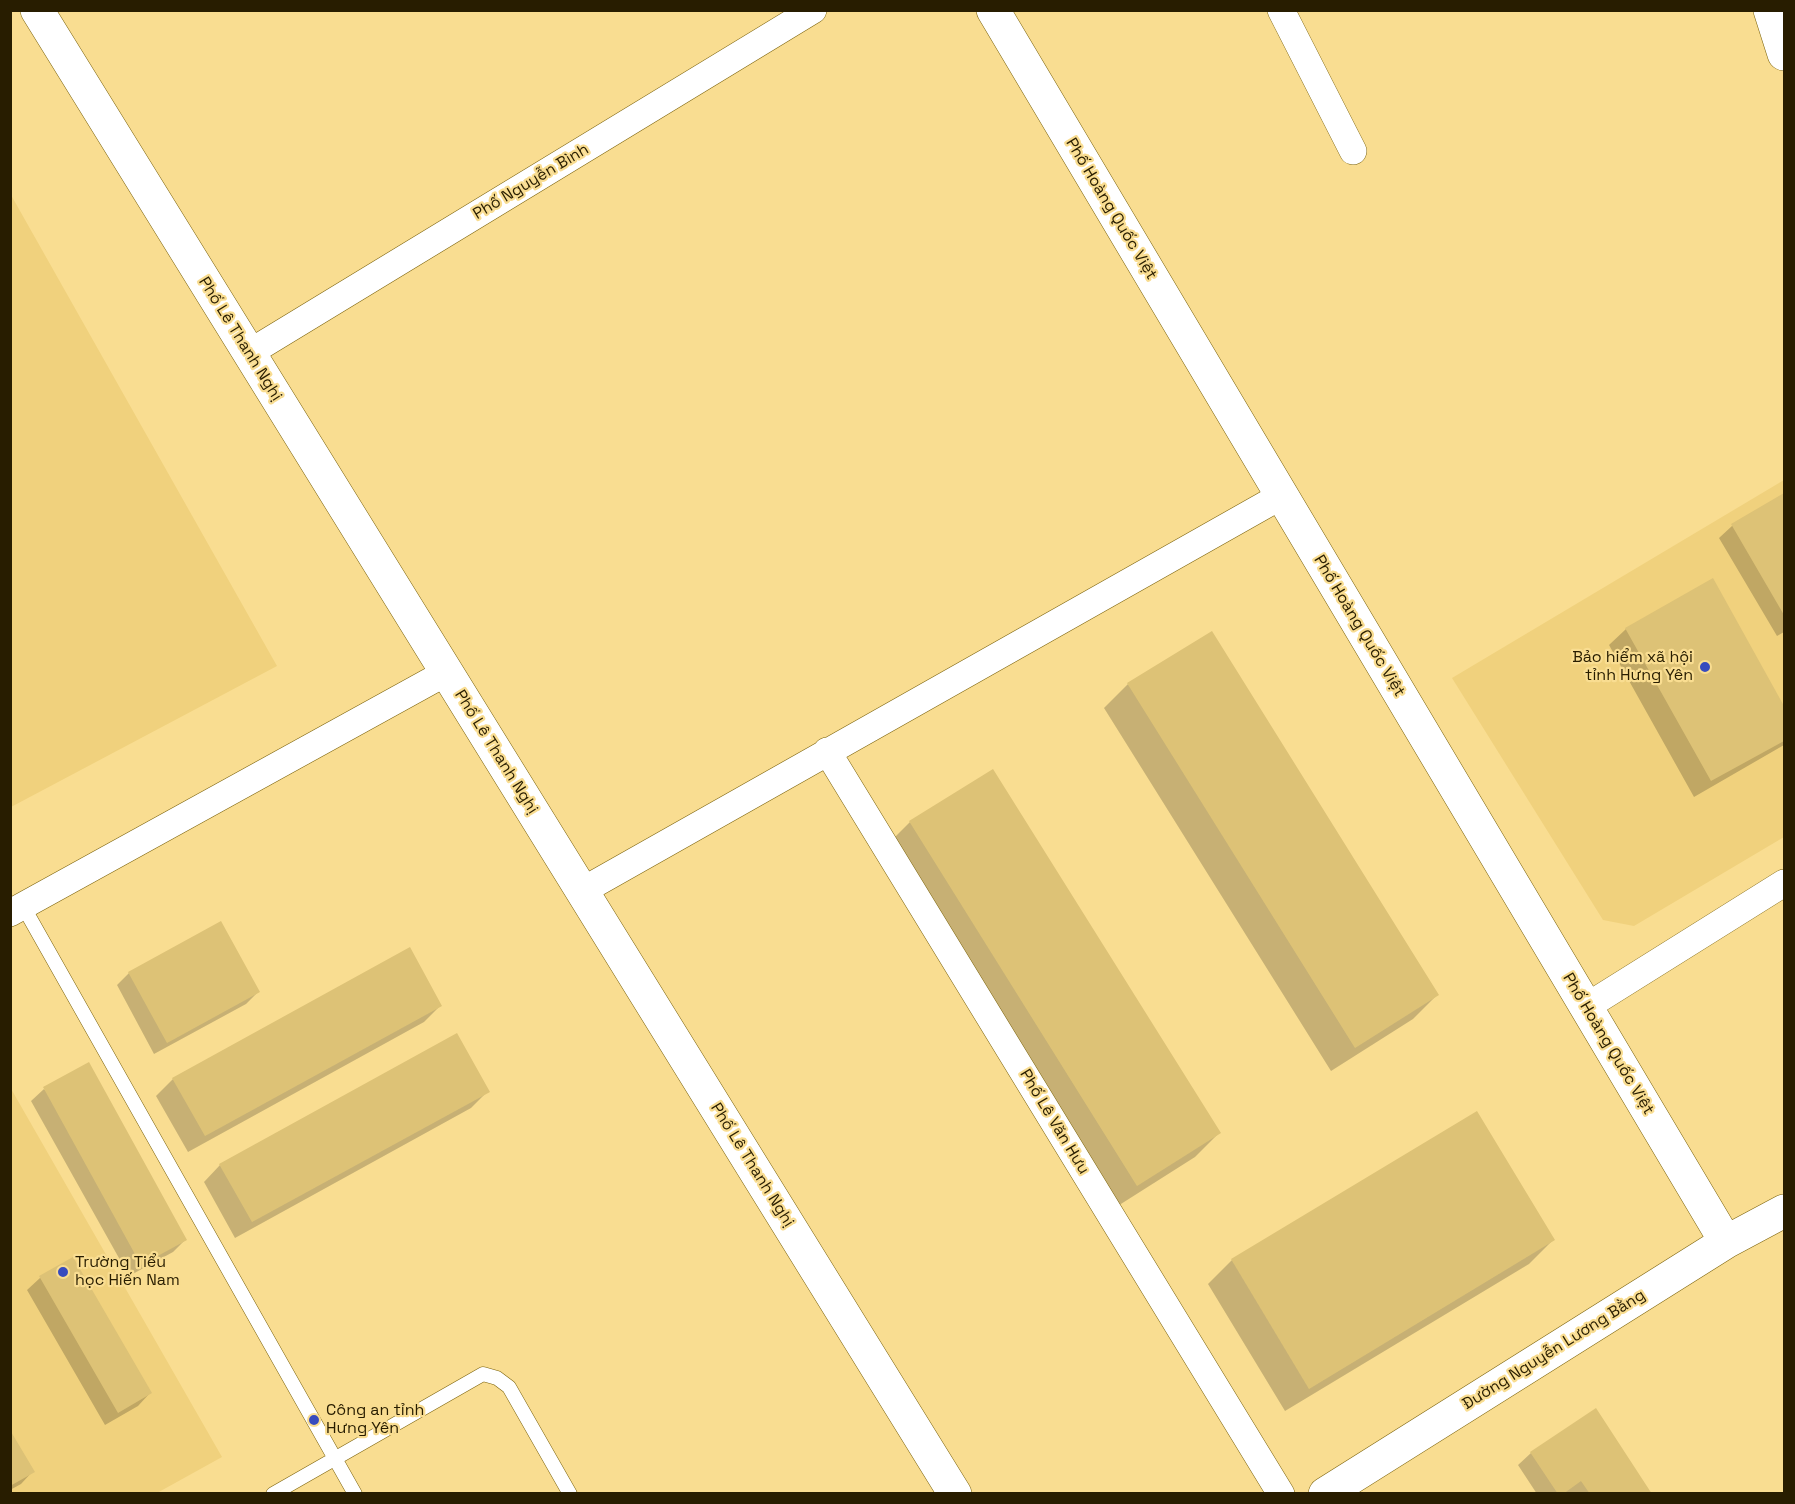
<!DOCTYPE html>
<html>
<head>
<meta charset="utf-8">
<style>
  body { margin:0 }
  #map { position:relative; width:1795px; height:1504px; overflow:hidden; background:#f9dd91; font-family:"Space Grotesk",sans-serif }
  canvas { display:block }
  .frame { position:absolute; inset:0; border:12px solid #281d00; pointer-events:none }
</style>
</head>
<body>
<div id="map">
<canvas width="1795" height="1504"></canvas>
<div class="frame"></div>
</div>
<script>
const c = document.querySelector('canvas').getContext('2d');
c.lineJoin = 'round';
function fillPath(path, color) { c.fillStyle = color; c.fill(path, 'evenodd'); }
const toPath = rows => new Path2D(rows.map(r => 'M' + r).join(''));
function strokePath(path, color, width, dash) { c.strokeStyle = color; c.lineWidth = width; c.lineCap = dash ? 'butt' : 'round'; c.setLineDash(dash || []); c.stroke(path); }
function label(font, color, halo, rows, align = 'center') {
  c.font = font + ' "Space Grotesk",sans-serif'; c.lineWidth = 4.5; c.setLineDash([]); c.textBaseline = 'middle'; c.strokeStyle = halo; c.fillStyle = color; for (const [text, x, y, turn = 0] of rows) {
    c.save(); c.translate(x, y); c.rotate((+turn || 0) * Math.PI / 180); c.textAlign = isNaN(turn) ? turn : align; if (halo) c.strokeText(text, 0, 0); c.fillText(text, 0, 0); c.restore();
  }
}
fillPath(toPath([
  [11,195,277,666,11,807,10,807],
  [1784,480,1784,837,1634,926,1603,920,1452,678],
  [10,1087,222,1457,157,1493,11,1493]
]), '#f0d17d');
fillPath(toPath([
  [1784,494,1784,632,1777,636,1719,538,1732,526],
  [1713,580,1784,709,1784,745,1694,797,1609,645,1626,629],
  [1128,684,1437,995,1413,1019,1331,1071,1104,708],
  [910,822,1219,1133,1195,1157,1113,1209,886,846],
  [129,973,258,992,246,1004,154,1054,117,985],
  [441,1005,424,1022,188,1152,156,1096,173,1079],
  [44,1089,186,1239,173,1252,129,1276,31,1101],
  [488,1091,471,1108,235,1238,204,1182,220,1165],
  [1553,1240,1529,1264,1285,1411,1208,1284,1232,1260],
  [73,1259,150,1393,138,1406,105,1425,27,1290,40,1278],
  [10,1432,33,1471,21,1484,10,1490],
  [1531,1453,1650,1494,1537,1494,1518,1465]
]), '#0003');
fillPath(toPath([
  [1784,493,1784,615,1731,524],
  [1713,578,1784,706,1784,741,1711,781,1625,628],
  [1212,631,1439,995,1355,1048,1127,683],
  [993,769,1221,1133,1137,1186,909,821],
  [221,921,260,992,167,1043,128,972],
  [410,947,442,1006,205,1136,172,1078],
  [457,1033,490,1092,252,1222,219,1164],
  [89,1062,187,1240,141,1265,43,1087],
  [1477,1111,1555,1240,1309,1389,1231,1259],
  [73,1257,152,1393,118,1413,39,1276],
  [1596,1408,1652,1494,1590,1494,1581,1481,1563,1494,1558,1494,1530,1452],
  [10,1430,35,1472,10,1486]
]), '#ddc276');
const service = toPath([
  [23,906,355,1494],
  [273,1494,483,1374,497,1378,509,1387,570,1494]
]);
const minor = toPath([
  [1281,10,1353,151],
  [249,353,813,10],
  [827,751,1281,1494],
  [582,891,1281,496],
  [10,913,447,672],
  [1586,1007,1784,883]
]);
const tertiary = toPath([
  [37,10,955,1494],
  [993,10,1726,1242],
  [1770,10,1784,54],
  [1325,1494,1726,1242,1784,1211]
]);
strokePath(service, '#7b620b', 15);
strokePath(minor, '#7b620b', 28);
strokePath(tertiary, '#7b620b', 34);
strokePath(service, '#fff', 14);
strokePath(minor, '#fff', 27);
strokePath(tertiary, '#fff', 33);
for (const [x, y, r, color] of [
  [1705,667,6,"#374bbe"],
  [63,1272,6,"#374bbe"],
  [314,1420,6,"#374bbe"]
]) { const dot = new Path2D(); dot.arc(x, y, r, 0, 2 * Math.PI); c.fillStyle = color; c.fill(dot); strokePath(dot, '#f9dd91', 2); }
label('16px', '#281d00', '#f9dd91', [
  ["Phố Nguyễn Bình",531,182,-31],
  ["Phố Hoàng Quốc Việt",1111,209,59],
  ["Phố Lê Thanh Nghị",240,339,58],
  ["Phố Hoàng Quốc Việt",1359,626,59],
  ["Phố Lê Thanh Nghị",496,752,58],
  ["Phố Hoàng Quốc Việt",1608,1044,59],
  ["Phố Lê Văn Hưu",1054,1122,59],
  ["Phố Lê Thanh Nghị",752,1165,58],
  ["Đường Nguyễn Lương Bằng",1554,1350,-32]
]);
label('16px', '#281d00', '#f9dd91', [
  ["Bảo hiểm xã hội",1693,658,"right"],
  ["tỉnh Hưng Yên",1693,676,"right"],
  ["Trường Tiểu",75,1263],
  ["học Hiến Nam",75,1281],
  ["Công an tỉnh",326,1411],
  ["Hưng Yên",326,1429]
], 'left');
</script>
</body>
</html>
